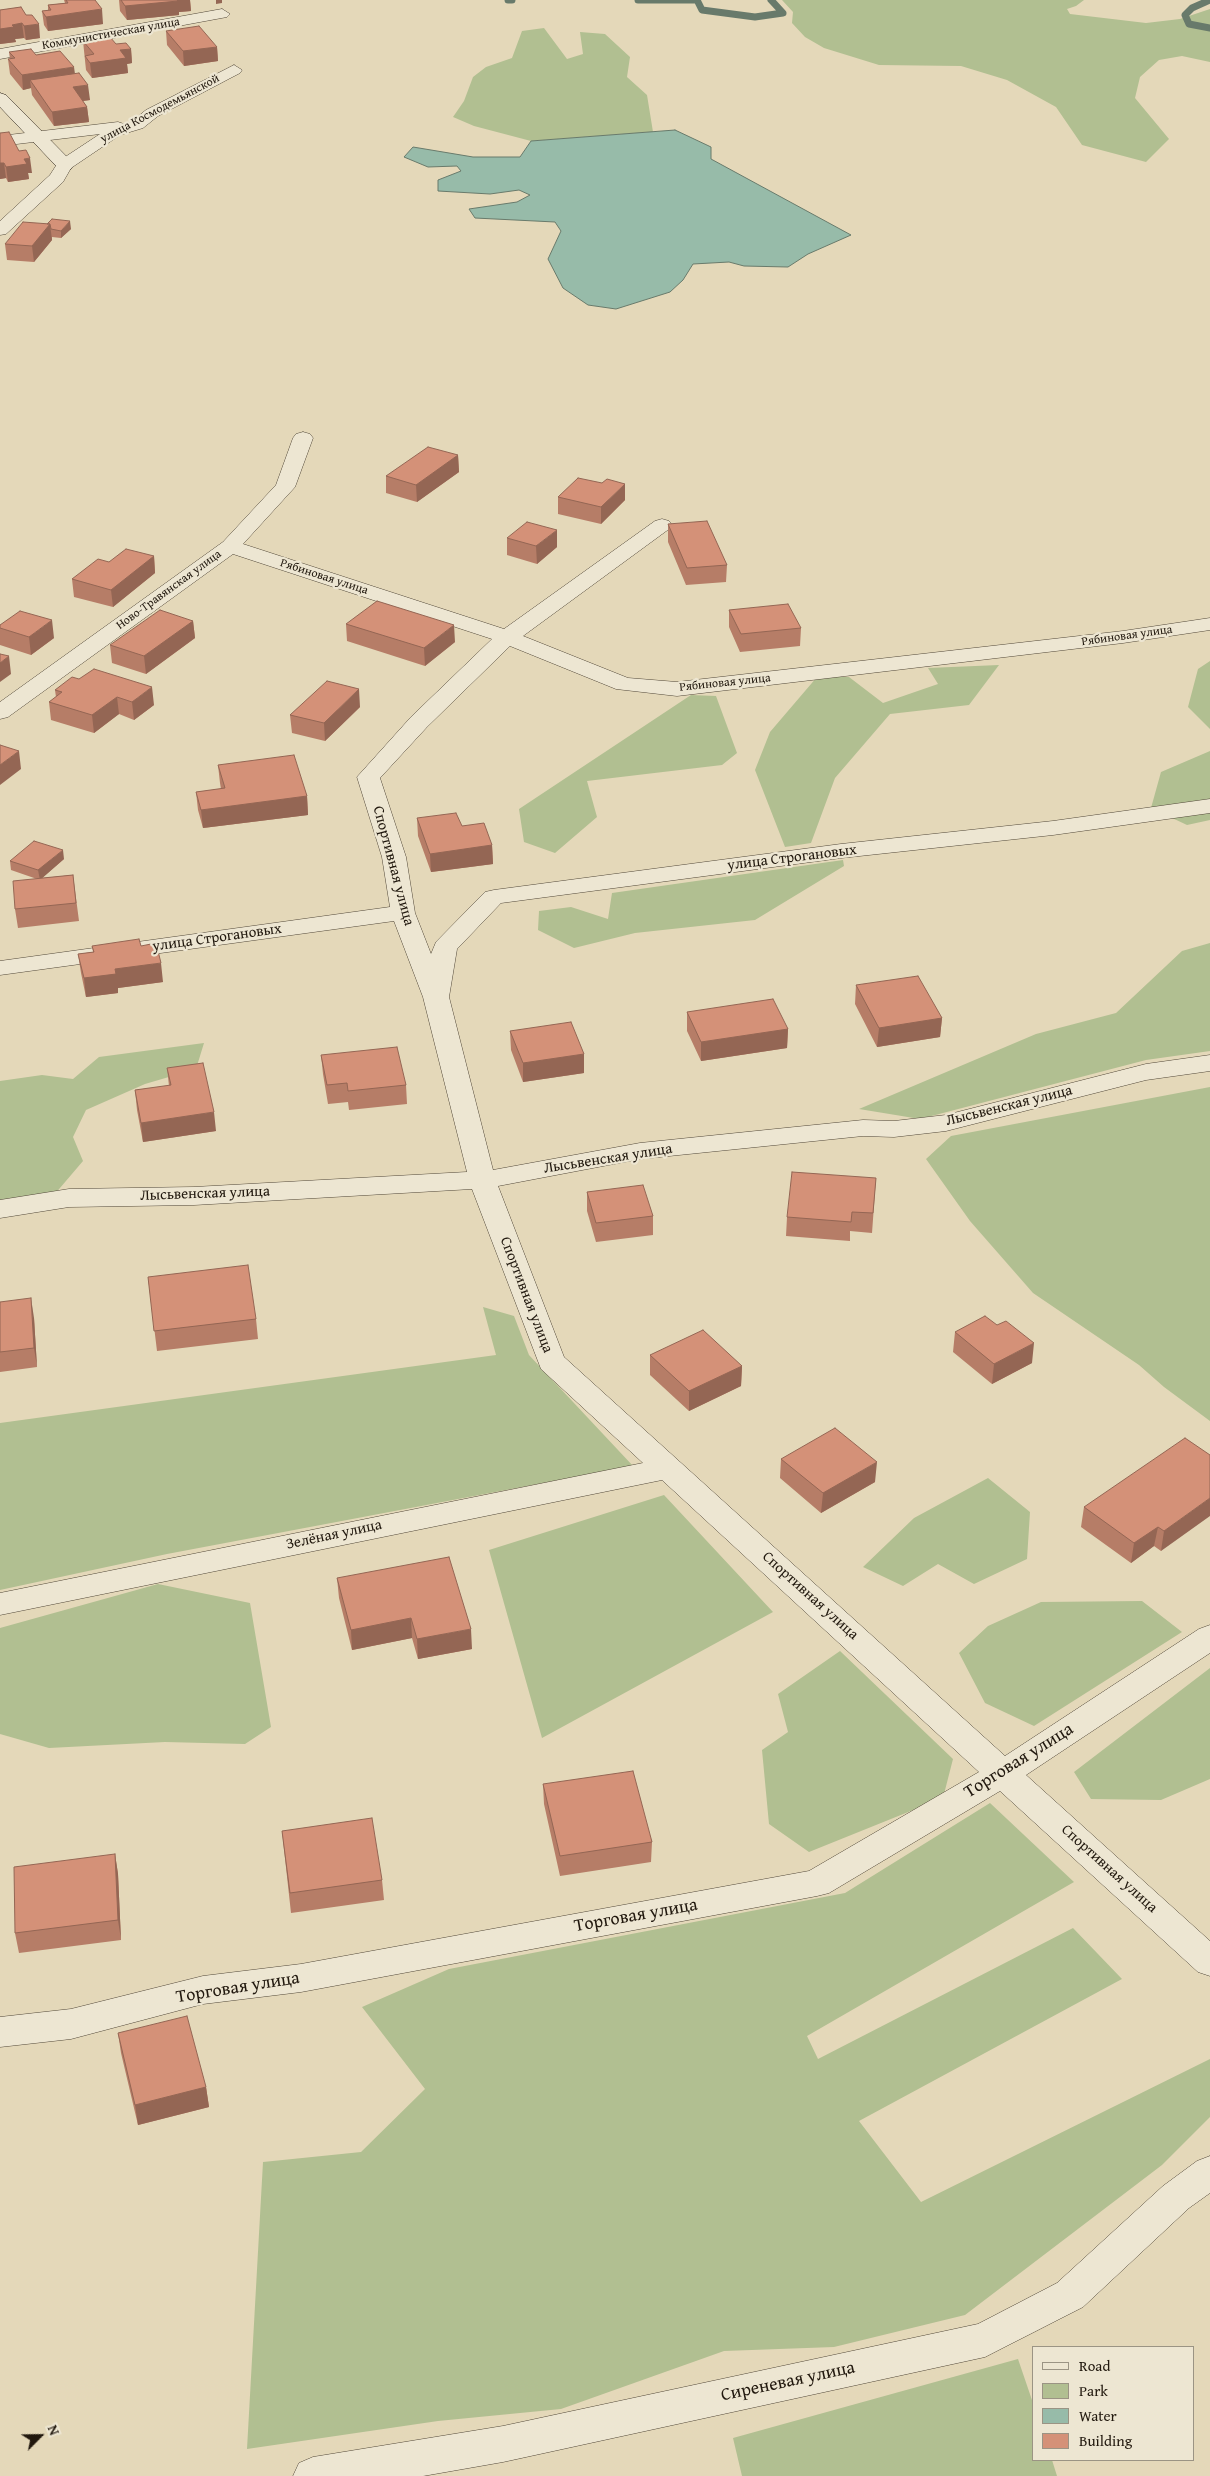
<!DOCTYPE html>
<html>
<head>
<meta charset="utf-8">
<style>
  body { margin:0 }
  #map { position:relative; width:1210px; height:2476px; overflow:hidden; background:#e4d8b9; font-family:"Gentium Book Plus",serif }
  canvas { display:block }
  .legend { position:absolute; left:1032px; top:2346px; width:162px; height:115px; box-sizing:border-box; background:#ede6d2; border:1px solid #9b9484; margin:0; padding:6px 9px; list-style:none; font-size:15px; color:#21180e }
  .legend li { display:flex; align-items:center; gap:10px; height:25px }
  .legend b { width:25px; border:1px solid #9b9484 }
  .north { position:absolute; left:15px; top:2411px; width:50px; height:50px; -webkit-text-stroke:4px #ede6d2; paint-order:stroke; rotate:67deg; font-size:14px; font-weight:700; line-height:20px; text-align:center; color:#21180e }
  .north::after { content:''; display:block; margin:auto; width:18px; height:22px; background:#21180e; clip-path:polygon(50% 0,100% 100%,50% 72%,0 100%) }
</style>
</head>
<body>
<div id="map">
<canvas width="1210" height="2476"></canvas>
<ul class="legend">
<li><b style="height:6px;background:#ede6d2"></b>Road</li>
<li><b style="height:14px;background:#b1bf91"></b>Park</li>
<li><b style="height:14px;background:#97bba9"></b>Water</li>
<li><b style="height:14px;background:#d49178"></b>Building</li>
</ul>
<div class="north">N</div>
</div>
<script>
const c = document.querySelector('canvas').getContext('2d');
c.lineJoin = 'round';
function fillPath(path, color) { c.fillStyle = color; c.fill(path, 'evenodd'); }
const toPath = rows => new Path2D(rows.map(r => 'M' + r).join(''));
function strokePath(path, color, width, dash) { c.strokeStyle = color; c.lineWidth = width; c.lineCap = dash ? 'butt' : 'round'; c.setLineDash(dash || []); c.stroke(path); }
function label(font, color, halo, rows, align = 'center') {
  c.font = font + ' "Gentium Book Plus",serif'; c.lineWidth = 4.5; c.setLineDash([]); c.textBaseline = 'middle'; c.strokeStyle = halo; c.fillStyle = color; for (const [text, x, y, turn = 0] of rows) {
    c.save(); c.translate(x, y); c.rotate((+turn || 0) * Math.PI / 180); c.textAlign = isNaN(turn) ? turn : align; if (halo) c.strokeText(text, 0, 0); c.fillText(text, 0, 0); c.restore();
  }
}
fillPath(toPath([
  [782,0,1084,0,1076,6,1067,9,1070,14,1146,23,1180,19,1210,9,1210,62,1182,56,1159,60,1140,77,1135,98,1169,139,1146,162,1082,145,1056,107,1007,80,961,66,879,65,824,48,805,37,792,23,793,12],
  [544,28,567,59,583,54,580,32,605,34,630,57,627,77,647,95,653,132,531,141,474,126,453,117,464,101,473,77,486,67,512,58,522,31],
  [1210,661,1210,729,1188,707,1198,669],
  [999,665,969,705,890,714,835,778,811,843,785,847,755,770,770,732,817,677,849,677,883,703,938,684,928,668],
  [691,695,716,696,737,753,722,765,587,781,597,817,555,853,524,842,519,809],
  [1210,751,1210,820,1187,825,1151,808,1161,772],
  [843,860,844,866,755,920,635,933,574,948,538,930,539,911,571,907,608,919,612,893],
  [1210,943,1210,1051,1146,1060,920,1119,859,1109,1036,1034,1116,1013,1182,951],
  [204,1043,196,1069,145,1084,86,1110,73,1137,83,1161,54,1195,0,1203,0,1081,42,1075,73,1079,99,1057],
  [1210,1087,1210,1421,1164,1387,1139,1365,1033,1293,970,1221,926,1159,951,1136],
  [483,1307,514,1316,529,1355,633,1466,167,1554,0,1590,0,1423,496,1355],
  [988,1478,1030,1512,1027,1559,974,1584,938,1564,903,1586,863,1567,914,1518],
  [664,1495,773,1612,542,1738,489,1550],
  [158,1584,250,1603,271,1727,245,1744,165,1742,49,1748,0,1734,0,1628],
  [1142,1601,1182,1632,1034,1726,985,1703,959,1653,988,1626,1041,1602],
  [840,1651,953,1759,943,1798,809,1852,769,1824,762,1750,788,1732,778,1694],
  [1210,1668,1210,1779,1161,1800,1091,1799,1074,1772],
  [990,1803,1074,1882,807,2036,818,2059,1073,1928,1122,1979,859,2121,921,2202,1210,2059,1210,2117,1162,2165,965,2315,834,2347,724,2351,561,2409,438,2421,247,2449,263,2162,361,2152,425,2089,362,2007,449,1969,845,1893],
  [1018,2359,1034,2406,1034,2460,1052,2460,1057,2476,742,2476,733,2438]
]), '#b1bf91');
const water = toPath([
  [675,130,711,147,711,159,851,235,808,254,788,267,744,266,729,262,693,264,683,280,670,292,616,309,588,305,563,288,548,259,561,231,555,222,475,218,469,209,517,202,530,195,519,190,490,194,438,191,438,180,461,171,457,166,428,167,404,157,413,147,473,157,520,157,531,141,675,130]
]);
fillPath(water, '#97bba9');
strokePath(water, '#687a6b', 1);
strokePath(toPath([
  [508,0,512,0],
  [638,0,697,0,702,10,755,17,783,13,771,0],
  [1210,0,1192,8,1185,15,1189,24,1210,28]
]), '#687a6b', 7);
const street = toPath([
  [222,9,230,14,227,17,0,59,0,49,222,9],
  [234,65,242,70,240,73,158,116,143,128,120,135,71,168,63,182,6,234,0,235,0,221,50,175,59,161,100,134,0,146,0,136,118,122,124,124,131,122,146,110,234,65],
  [303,432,310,434,313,438,295,487,243,544,504,629,655,521,662,519,669,521,672,525,669,529,523,636,628,678,677,682,1123,631,1210,618,1210,630,1123,643,677,696,616,689,510,646,427,727,380,778,406,857,415,913,431,954,436,942,485,892,494,890,841,844,1053,821,1210,799,1210,813,1053,835,841,858,501,903,457,949,449,997,493,1170,640,1143,863,1120,894,1121,946,1115,1146,1064,1210,1055,1210,1071,1146,1080,946,1131,894,1137,863,1136,640,1159,498,1186,564,1357,1005,1756,1199,1629,1210,1625,1210,1653,1026,1775,1210,1941,1210,1976,1198,1972,1000,1791,829,1893,817,1896,301,1992,203,2004,71,2039,0,2047,0,2017,71,2009,203,1976,301,1964,809,1871,979,1772,662,1480,0,1615,0,1593,643,1463,541,1369,472,1189,194,1205,69,1207,0,1218,0,1200,69,1189,194,1187,467,1172,423,997,394,921,0,975,0,961,390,907,382,857,357,777,411,717,492,639,233,554,8,717,0,719,0,702,223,542,276,485,293,438,296,434,303,432],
  [1210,2156,1210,2193,1189,2208,1083,2307,985,2357,503,2462,423,2476,293,2476,299,2463,313,2457,503,2426,978,2324,1057,2283,1163,2186,1197,2161,1210,2156]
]);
const secondary = toPath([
  [0,93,6,95,71,161,73,165,71,169,59,169,0,107,0,93]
]);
strokePath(street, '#524839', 1);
strokePath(secondary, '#21180e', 1);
fillPath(street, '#ede6d2');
fillPath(secondary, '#ede6d2');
fillPath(toPath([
  [64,0,95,0,103,24,48,31,44,25,42,11,48,10,48,5,65,3],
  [119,0,190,0,191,11,179,12,179,15,127,20,120,11],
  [21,7,40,38,26,40,24,38,15,39,16,42,0,44,0,10],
  [166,31,217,47,218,61,184,66,167,45],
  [83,41,116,44,131,49,132,63,127,64,128,73,92,78,86,70],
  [9,52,36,55,75,74,90,100,83,101,87,107,89,122,54,126,32,95,31,88,23,90,10,74,8,59,10,59],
  [0,133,32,173,28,173,29,179,8,182,6,178,0,179],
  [47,224,71,229,61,238,52,237,52,240,34,262,7,260,5,244],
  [458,455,459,472,417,502,386,493,386,476],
  [558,497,625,500,601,524,558,514],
  [668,524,727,565,726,582,686,585,668,542],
  [507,538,557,547,537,564,507,555],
  [154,556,155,573,113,607,74,597,72,579,109,562],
  [729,610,801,628,800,646,740,652,729,627],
  [193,621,195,638,146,674,112,663,110,645],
  [346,624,455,642,425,666,347,641],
  [0,625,54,638,31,655,0,645],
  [79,679,154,705,134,720,119,714,94,733,51,720,49,702,56,697,55,690],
  [360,707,325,741,292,733,290,715],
  [218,765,307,796,308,815,203,828,198,810,196,792,221,789,220,783],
  [417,818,462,826,492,845,493,864,431,872,418,836],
  [64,859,42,878,73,875,79,921,18,928,15,909,37,879,11,870,10,861],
  [92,946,141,946,163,982,118,988,118,993,86,997,81,973,78,954,93,952],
  [856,985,942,1018,940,1037,877,1047,855,1004],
  [687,1012,788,1029,787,1048,701,1061,687,1031],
  [510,1031,584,1054,584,1073,523,1082,511,1050],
  [321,1055,406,1085,407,1104,349,1110,348,1102,328,1104,323,1074],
  [167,1068,216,1131,143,1142,137,1110,135,1090,169,1086],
  [876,1178,872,1233,850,1231,850,1241,786,1236,787,1217],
  [587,1192,653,1216,653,1235,596,1242,587,1211],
  [148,1277,256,1319,258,1339,157,1351],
  [0,1302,34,1318,37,1367,0,1372],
  [955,1332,1032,1363,992,1384,953,1352],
  [650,1355,742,1366,741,1386,689,1411,650,1375],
  [1210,1455,1161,1551,1154,1546,1131,1563,1081,1527,1084,1507],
  [781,1459,875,1482,821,1513,780,1478],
  [337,1578,472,1649,418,1659,412,1638,352,1650,339,1598],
  [543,1784,652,1842,651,1862,560,1876,544,1804],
  [282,1831,382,1880,384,1900,291,1913],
  [115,1854,118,1874,121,1940,19,1953,15,1933],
  [118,2033,206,2087,209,2107,138,2125,121,2053]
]), '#b67d67');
fillPath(toPath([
  [176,0,190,0,191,11,179,12,179,15,127,20,125,6],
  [216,0,222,0,222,3,216,4],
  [102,9,103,24,48,31,46,17],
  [22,23,24,38,15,39,16,42,0,44,0,29,12,25],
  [39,24,40,38,26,40,24,26],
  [217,47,218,61,184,66,183,51],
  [131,49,132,63,127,64,128,73,92,78,90,63,120,50],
  [74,67,76,81,30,80,31,88,23,90,22,75],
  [88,85,90,100,75,102,73,87],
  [87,107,89,122,54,126,52,112],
  [30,158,32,173,28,173,29,179,8,182,6,167,24,159],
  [0,163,4,163,6,178,0,179],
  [70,221,71,229,61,238,61,231],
  [50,224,52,240,34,262,32,246],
  [458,455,459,472,417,502,416,485],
  [625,484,625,500,601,524,601,507],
  [557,530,557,547,537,564,536,546],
  [154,556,155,573,113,607,111,590],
  [52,620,54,638,31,655,29,637],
  [193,621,195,638,146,674,144,656],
  [454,625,455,642,425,666,424,648],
  [9,656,11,674,0,682,0,663],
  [152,687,154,705,134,720,132,702],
  [359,689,360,707,325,741,324,723],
  [117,697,119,714,94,733,92,715],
  [19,751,21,769,0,785,0,765],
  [307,796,308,815,203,828,201,810],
  [492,845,493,864,431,872,430,854],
  [63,850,64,859,40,880,38,870],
  [161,963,163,982,118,988,118,993,86,997,84,978,115,969],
  [942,1018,940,1037,877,1047,879,1028],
  [788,1029,787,1048,701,1061,701,1042],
  [584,1054,584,1073,523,1082,523,1063],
  [214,1112,216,1131,143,1142,141,1123],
  [31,1298,34,1318,37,1367,34,1348],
  [1034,1343,1032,1363,992,1384,994,1364],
  [742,1366,741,1386,689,1411,689,1391],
  [877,1462,875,1482,821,1513,823,1493],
  [1210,1498,1210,1516,1161,1551,1164,1531],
  [1158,1527,1154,1546,1131,1563,1134,1543],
  [411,1618,412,1638,352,1650,351,1630],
  [471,1629,472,1649,418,1659,417,1639],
  [115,1854,118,1874,121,1940,118,1920],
  [206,2087,209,2107,138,2125,135,2105]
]), '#946654');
const building = toPath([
  [66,0,95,0,102,9,46,17,42,11,51,10,48,5,68,3,66,0],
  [121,0,177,0,178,1,125,6,121,0],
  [21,7,26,15,32,15,39,24,24,26,22,23,12,25,14,27,0,29,0,10,21,7],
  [199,26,217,47,183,51,166,31,199,26],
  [110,37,116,44,126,43,131,49,120,50,126,58,90,63,85,56,94,54,83,41,110,37],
  [31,49,36,55,60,51,74,67,22,75,8,59,15,58,9,52,31,49],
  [79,73,88,85,73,87,87,107,52,112,30,80,79,73],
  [9,132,19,151,26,150,30,158,24,159,27,164,6,167,4,163,0,163,0,133,9,132],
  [52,219,70,221,61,231,51,229,50,224,47,224,52,219],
  [23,222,50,224,32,246,5,244,23,222],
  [428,447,458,455,416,485,386,476,428,447],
  [578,478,602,483,607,479,625,484,601,507,558,497,578,478],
  [707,521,727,565,687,568,668,524,707,521],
  [527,522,557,530,536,546,507,538,527,522],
  [126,549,154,556,111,590,72,579,98,559,109,562,126,549],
  [377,601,454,625,424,648,346,624,377,601],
  [788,604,801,628,741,634,729,610,788,604],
  [160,610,193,621,144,656,110,645,160,610],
  [20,611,52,620,29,637,0,628,0,625,20,611],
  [0,654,9,656,0,663,0,654],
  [94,669,152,687,132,702,117,697,92,715,49,702,62,692,55,690,72,677,79,679,94,669],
  [327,681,359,689,324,723,290,715,327,681],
  [0,745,19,751,0,765,0,745],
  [294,755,307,796,201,810,196,792,225,788,218,765,294,755],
  [456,813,462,826,484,823,492,845,430,854,417,818,456,813],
  [34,841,63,850,38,870,10,861,34,841],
  [73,875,76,903,15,909,13,881,73,875],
  [139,939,141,946,156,943,161,963,115,969,116,974,84,978,78,954,94,952,92,946,139,939],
  [918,976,942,1018,879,1028,856,985,918,976],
  [773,999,788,1029,701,1042,687,1012,773,999],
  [571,1022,584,1054,523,1063,510,1031,571,1022],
  [397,1047,406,1085,348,1091,347,1083,327,1085,321,1055,397,1047],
  [203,1063,214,1112,141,1123,135,1090,171,1085,167,1068,203,1063],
  [792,1172,876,1178,873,1213,852,1212,851,1222,787,1217,792,1172],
  [643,1185,653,1216,596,1223,587,1192,643,1185],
  [248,1265,256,1319,154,1331,148,1277,248,1265],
  [31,1298,34,1348,0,1352,0,1302,31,1298],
  [985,1316,997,1325,1006,1321,1034,1343,994,1364,955,1332,985,1316],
  [703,1330,742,1366,689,1391,650,1355,703,1330],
  [835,1428,877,1462,823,1493,781,1459,835,1428],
  [1185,1438,1210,1455,1210,1498,1164,1531,1158,1527,1134,1543,1084,1507,1185,1438],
  [449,1557,471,1629,417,1639,411,1618,351,1630,337,1578,449,1557],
  [633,1771,652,1842,560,1856,543,1784,633,1771],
  [372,1818,382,1880,290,1893,282,1831,372,1818],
  [115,1854,118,1920,15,1933,14,1867,115,1854],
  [187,2016,206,2087,135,2105,118,2033,187,2016]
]);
fillPath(building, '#d49178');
strokePath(building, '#946654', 1);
label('12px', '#21180e', '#ede6d2', [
  ["Коммунистическая улица",111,34,-10],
  ["улица Космодемьянской",160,109,-28],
  ["Рябиновая улица",324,577,18],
  ["Ново-Травянская улица",169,590,-36],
  ["Рябиновая улица",1127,636,-8],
  ["Рябиновая улица",725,683,-6]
]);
label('15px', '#21180e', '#ede6d2', [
  ["улица Строгановых",792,858,-7],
  ["Спортивная улица",393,866,75],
  ["улица Строгановых",217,938,-8],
  ["Лысьвенская улица",1009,1106,-14],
  ["Лысьвенская улица",608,1159,-9],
  ["Лысьвенская улица",205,1194,-2],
  ["Спортивная улица",526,1295,69],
  ["Зелёная улица",334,1535,-12],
  ["Спортивная улица",810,1596,42],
  ["Спортивная улица",1109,1869,42]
]);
label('18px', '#21180e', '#ede6d2', [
  ["Торговая улица",1019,1761,-32],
  ["Торговая улица",636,1916,-10],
  ["Торговая улица",238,1988,-9],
  ["Сиреневая улица",788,2382,-12]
]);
</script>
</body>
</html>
